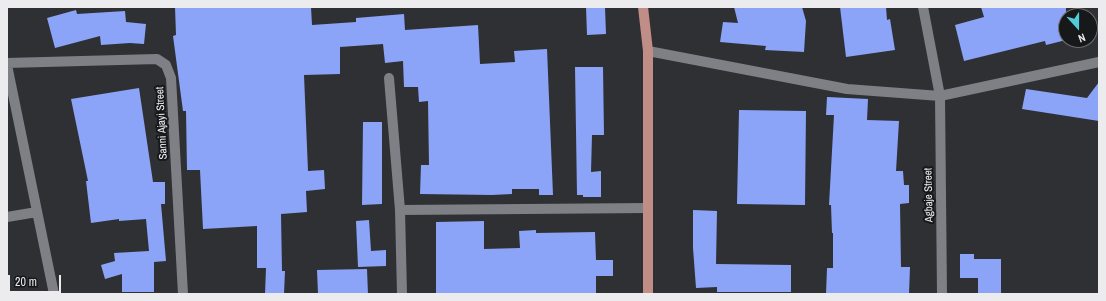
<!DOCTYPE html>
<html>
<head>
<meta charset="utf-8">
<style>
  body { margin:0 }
  #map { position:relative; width:1106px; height:301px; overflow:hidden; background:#2f3034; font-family:"Archivo Narrow",sans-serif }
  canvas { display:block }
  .frame { position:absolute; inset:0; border:8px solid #ececef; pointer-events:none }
  .north { position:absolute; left:1058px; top:8px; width:40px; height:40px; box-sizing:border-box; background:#17181a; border:1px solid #6c6d6f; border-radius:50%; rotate:159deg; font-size:11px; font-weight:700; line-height:16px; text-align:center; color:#ececef }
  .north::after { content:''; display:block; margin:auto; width:14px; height:18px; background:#52cbd8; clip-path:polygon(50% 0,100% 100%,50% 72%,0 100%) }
  .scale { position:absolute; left:8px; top:275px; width:53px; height:18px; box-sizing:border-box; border:2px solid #ececef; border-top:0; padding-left:5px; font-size:12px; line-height:14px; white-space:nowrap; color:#ececef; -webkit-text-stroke:3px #17181a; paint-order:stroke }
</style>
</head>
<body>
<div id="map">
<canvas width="1106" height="301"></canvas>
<div class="frame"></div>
<div class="north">N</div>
<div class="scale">20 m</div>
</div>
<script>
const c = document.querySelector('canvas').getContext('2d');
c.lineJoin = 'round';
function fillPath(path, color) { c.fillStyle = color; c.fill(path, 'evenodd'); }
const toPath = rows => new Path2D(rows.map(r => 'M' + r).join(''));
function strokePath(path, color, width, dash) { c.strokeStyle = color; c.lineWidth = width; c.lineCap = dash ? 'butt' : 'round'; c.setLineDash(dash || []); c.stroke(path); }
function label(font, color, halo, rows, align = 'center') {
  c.font = font + ' "Archivo Narrow",sans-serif'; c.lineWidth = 4; c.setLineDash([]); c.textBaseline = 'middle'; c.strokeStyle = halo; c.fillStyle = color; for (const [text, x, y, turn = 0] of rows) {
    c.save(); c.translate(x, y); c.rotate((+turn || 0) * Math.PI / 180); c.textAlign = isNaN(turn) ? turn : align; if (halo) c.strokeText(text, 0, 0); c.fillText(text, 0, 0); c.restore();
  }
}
fillPath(toPath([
  [175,7,311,7,312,25,356,22,356,18,404,14,405,30,478,25,480,64,515,62,514,51,547,49,553,195,539,195,539,189,512,189,512,194,492,195,420,194,421,165,429,165,428,101,419,102,418,87,404,87,403,61,385,63,383,44,340,47,340,74,304,75,308,171,324,170,325,189,306,191,307,212,281,214,282,271,285,271,284,294,265,294,266,268,257,268,257,226,203,229,200,170,187,170,186,111,183,111,173,36,176,35],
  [586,7,605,7,606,34,587,35],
  [734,7,802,7,806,21,804,52,765,50,766,46,720,42,723,22,738,23],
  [840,7,886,7,887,20,890,19,895,50,846,57],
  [981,7,1066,7,1066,40,1046,45,1045,41,964,61,955,25,984,17],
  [76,10,77,14,125,11,126,22,146,24,144,44,130,43,101,45,100,36,55,48,47,18],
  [575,67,603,67,604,135,592,135,591,172,601,171,601,197,583,197,583,195,577,195],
  [1099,82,1099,121,1022,109,1026,89,1087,98],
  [139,88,153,182,165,182,165,204,161,204,166,261,154,262,154,292,122,292,122,274,105,279,101,265,115,261,114,253,149,251,146,219,119,221,119,219,91,223,86,181,88,181,71,99],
  [827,97,868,99,867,120,899,121,896,171,903,171,904,185,909,185,909,203,900,204,901,267,910,267,909,294,826,294,827,268,833,268,833,233,832,233,831,205,829,205,834,115,826,115],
  [739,110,806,111,805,205,737,204],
  [363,122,382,122,382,204,362,205],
  [693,210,717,211,716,264,791,265,791,292,717,292,717,287,696,288,693,248],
  [369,220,371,251,386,250,386,266,358,267,356,221],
  [484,221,484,249,520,248,519,231,536,230,536,233,595,232,596,260,613,260,613,276,596,276,596,294,436,294,436,222],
  [960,254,974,254,974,259,1001,259,1001,294,978,294,978,278,960,278],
  [367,269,368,294,318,294,317,270]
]), '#8ba4f7');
strokePath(toPath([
  [923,7,940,96,942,294],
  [648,51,847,89,940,96,1099,62],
  [7,63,157,59,166,65,171,78,183,294],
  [7,65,54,294],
  [389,78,400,210,402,294],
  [400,210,648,208],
  [7,217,37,212]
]), '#7f8085', 10);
strokePath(toPath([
  [643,7,648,51,648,294]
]), '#c18e87', 10);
label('11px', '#ececef', '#17181a', [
  ["Sanni Ajayi Street",162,123,-93],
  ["Agbaje Street",929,195,-91]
]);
</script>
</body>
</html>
